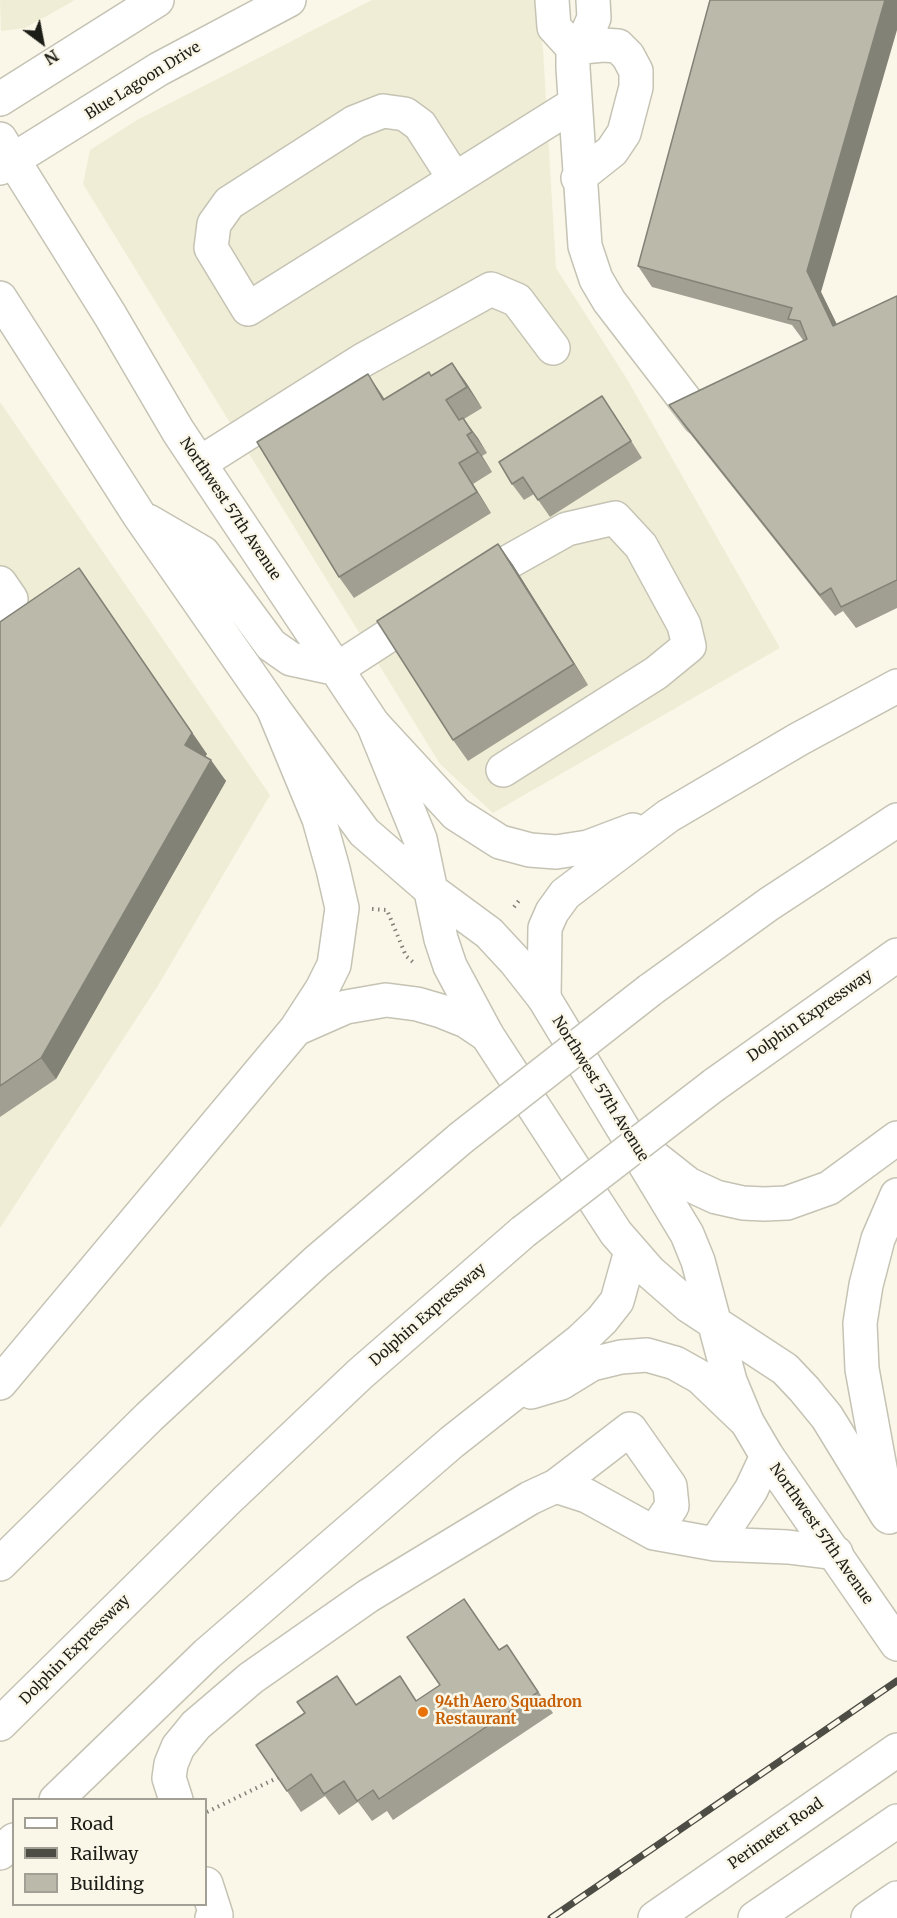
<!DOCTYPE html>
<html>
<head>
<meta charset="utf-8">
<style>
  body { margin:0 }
  #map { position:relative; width:897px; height:1918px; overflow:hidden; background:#faf7e8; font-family:Merriweather,serif }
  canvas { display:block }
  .legend { position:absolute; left:12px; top:1798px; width:195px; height:108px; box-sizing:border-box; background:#faf7e8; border:2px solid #a2a094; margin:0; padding:8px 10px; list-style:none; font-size:18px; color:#1d1d17 }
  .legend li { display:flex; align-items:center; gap:12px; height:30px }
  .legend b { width:30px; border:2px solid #a2a094 }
  .north { position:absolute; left:12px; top:12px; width:60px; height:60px; -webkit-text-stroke:4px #faf7e8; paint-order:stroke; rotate:148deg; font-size:16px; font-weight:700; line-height:24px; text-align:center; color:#1d1d17 }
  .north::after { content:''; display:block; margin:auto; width:21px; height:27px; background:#1d1d17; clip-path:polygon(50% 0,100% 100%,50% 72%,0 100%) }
</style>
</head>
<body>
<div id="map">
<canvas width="897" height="1918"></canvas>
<ul class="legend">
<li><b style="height:8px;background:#fff"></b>Road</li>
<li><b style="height:8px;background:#4d4d45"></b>Railway</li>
<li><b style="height:16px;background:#bbb9aa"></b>Building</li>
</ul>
<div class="north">N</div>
</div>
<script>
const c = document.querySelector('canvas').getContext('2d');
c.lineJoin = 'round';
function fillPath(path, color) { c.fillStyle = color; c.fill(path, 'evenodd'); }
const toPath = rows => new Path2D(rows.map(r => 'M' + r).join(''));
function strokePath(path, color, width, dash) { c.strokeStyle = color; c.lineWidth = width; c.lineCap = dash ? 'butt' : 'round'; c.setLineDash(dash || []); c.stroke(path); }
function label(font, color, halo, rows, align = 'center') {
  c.font = font + ' Merriweather,serif'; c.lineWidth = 5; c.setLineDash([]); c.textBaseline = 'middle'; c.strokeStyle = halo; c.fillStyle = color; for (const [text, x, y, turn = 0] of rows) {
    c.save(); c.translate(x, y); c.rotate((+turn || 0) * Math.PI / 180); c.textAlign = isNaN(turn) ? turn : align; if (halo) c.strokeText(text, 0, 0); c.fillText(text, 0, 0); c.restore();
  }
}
fillPath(toPath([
  [0,0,75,0,25,28,1,31],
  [372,0,536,0,543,49,556,268,627,379,780,648,493,813,440,764,83,184,90,150,137,120],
  [0,402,270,795,159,984,0,1228]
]), '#f0edd6');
const minor = toPath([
  [552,0,554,27,573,48],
  [593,0,594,18,586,36,573,48,573,68,585,246,596,279,609,301,699,418],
  [573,48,603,45,618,46,628,56,636,71,636,87,624,133,612,151,578,178],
  [0,99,157,0],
  [0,168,159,69,289,0],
  [454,178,420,125,405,114,383,111,355,122,229,203,214,224,211,248,248,309,573,105],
  [200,463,363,360,491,289,517,300,553,348],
  [0,583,11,599,0,607],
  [471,583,567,529,615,518,641,546,684,625,689,646,656,673,503,770],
  [337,669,425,612],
  [767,1456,751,1490,715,1544,788,1547,836,1553],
  [556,1486,630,1429,670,1486,672,1506,654,1533],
  [176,1800,169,1778,171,1764,178,1747,196,1725,216,1708,251,1678,368,1596,530,1498,556,1486,587,1496,654,1533,715,1544],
  [206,1884,216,1915,212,1918],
  [655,1918,897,1750],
  [755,1918,897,1821],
  [868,1918,897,1898]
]);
const major = toPath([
  [0,139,110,315,178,431,373,724,420,839,441,939,450,966,487,1035,616,1233,650,1272,689,1306,785,1369,804,1389,827,1417,887,1515],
  [0,298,139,515,273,708,364,832,432,891,489,933,515,961,544,998,687,1234,698,1261,730,1381,747,1422,767,1456,897,1644],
  [148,521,203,553,271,645,291,659,337,669]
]);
const highway = toPath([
  [373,724,456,814,500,842,530,850,556,852,588,847,633,830],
  [650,990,769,904,897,820],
  [544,998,545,928,552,912,565,894,668,816,799,739,897,686],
  [296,1029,346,1007,386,1000,417,1004,441,1011,466,1021,487,1035],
  [714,1085,897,955],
  [631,1139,688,1184,716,1197,743,1203,764,1204,787,1203,829,1188,897,1138],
  [0,1383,296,1029,322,989,334,965,342,908,333,869,319,819,273,708],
  [531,1392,561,1383,592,1364,621,1357,647,1355,675,1363,700,1377,747,1422],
  [889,1517,862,1369,860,1323,866,1285,878,1239,897,1195],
  [0,1564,149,1417,316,1262,461,1138],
  [0,1724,227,1500,360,1374,523,1232],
  [56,1800,207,1654,452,1442,580,1341,602,1320,617,1301,631,1251],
  [0,1853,14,1840]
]);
strokePath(minor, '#c5c3b4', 36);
strokePath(major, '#c5c3b4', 36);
strokePath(highway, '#c5c3b4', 36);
strokePath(toPath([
  [514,907,521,898],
  [372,909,387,910,406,956,414,963],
  [207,1812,279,1777]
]), '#828177', 4, [1.5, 4.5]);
strokePath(minor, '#fff', 33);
strokePath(major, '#fff', 33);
strokePath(highway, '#fff', 33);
const rail = toPath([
  [551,1918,897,1681]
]);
strokePath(rail, '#4d4d45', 7);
strokePath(rail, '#faf7e8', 4.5, [14]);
const highwayBridge = toPath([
  [461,1138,650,990],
  [523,1232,714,1085]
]);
strokePath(highwayBridge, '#c5c3b4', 36, []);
strokePath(highwayBridge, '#fff', 33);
fillPath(toPath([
  [638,266,821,292,837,325,897,296,897,608,856,628,843,611,835,616,684,426,669,405,804,340,803,340,792,325,652,287],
  [452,363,467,384,482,408,464,419,487,453,482,456,492,472,473,484,491,513,354,598,339,577,385,399,431,375],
  [613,412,642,458,550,517,534,494,524,500,512,484],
  [498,544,513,565,588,685,468,761,453,740],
  [0,622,207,754,205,756,226,781,56,1079,0,1117],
  [464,1599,499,1650,521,1666,553,1713,393,1820,387,1811,372,1821,358,1802,339,1815,325,1796,301,1812,287,1791,305,1713,357,1704,417,1700,440,1685]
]), '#a19f92');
fillPath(toPath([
  [885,0,897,0,897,30,821,292,848,347,833,326,807,271],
  [452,363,467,384,482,408,467,387],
  [368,374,382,395,398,421,383,400],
  [463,418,478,438,487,453,472,432],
  [467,435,482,456,492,472,478,452],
  [459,463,473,484,491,513,477,492],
  [498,544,513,565,588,685,574,664],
  [79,568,207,754,200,765,185,745],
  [211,760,226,781,56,1079,41,1058]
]), '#838277');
const building = toPath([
  [710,0,885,0,807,271,833,326,897,296,897,580,841,607,831,588,820,595,669,405,807,339,800,321,788,319,792,308,638,266,710,0],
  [452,363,467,387,446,400,459,420,463,418,472,432,467,435,478,452,459,463,477,492,339,577,257,442,368,374,383,400,429,372,431,376,452,363],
  [602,396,631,441,538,500,523,477,512,484,499,462,602,396],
  [498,544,574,664,453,740,377,621,498,544],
  [79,568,192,733,185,745,211,760,41,1058,0,1086,0,622,79,568],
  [464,1599,499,1650,507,1645,538,1692,379,1799,373,1790,357,1801,344,1781,324,1794,311,1774,287,1791,256,1745,305,1713,297,1702,337,1676,356,1705,400,1676,416,1701,440,1685,407,1637,464,1599]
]);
fillPath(building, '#bbb9aa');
strokePath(building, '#838277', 1.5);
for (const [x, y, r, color] of [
  [423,1712,6,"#e8710a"]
]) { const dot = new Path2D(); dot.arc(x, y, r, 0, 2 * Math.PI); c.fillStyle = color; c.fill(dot); strokePath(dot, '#faf7e8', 2); }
label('15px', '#1d1d17', '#faf7e8', [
  ["Blue Lagoon Drive",143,81,-32],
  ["Northwest 57th Avenue",230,509,56],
  ["Dolphin Expressway",810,1016,-35],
  ["Northwest 57th Avenue",600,1089,58],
  ["Dolphin Expressway",428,1315,-41],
  ["Northwest 57th Avenue",821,1534,55],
  ["Dolphin Expressway",75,1650,-45],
  ["Perimeter Road",776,1834,-35]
]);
label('bold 15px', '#c56008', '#faf7e8', [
  ["94th Aero Squadron",435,1703],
  ["Restaurant",435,1720]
], 'left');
</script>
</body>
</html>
